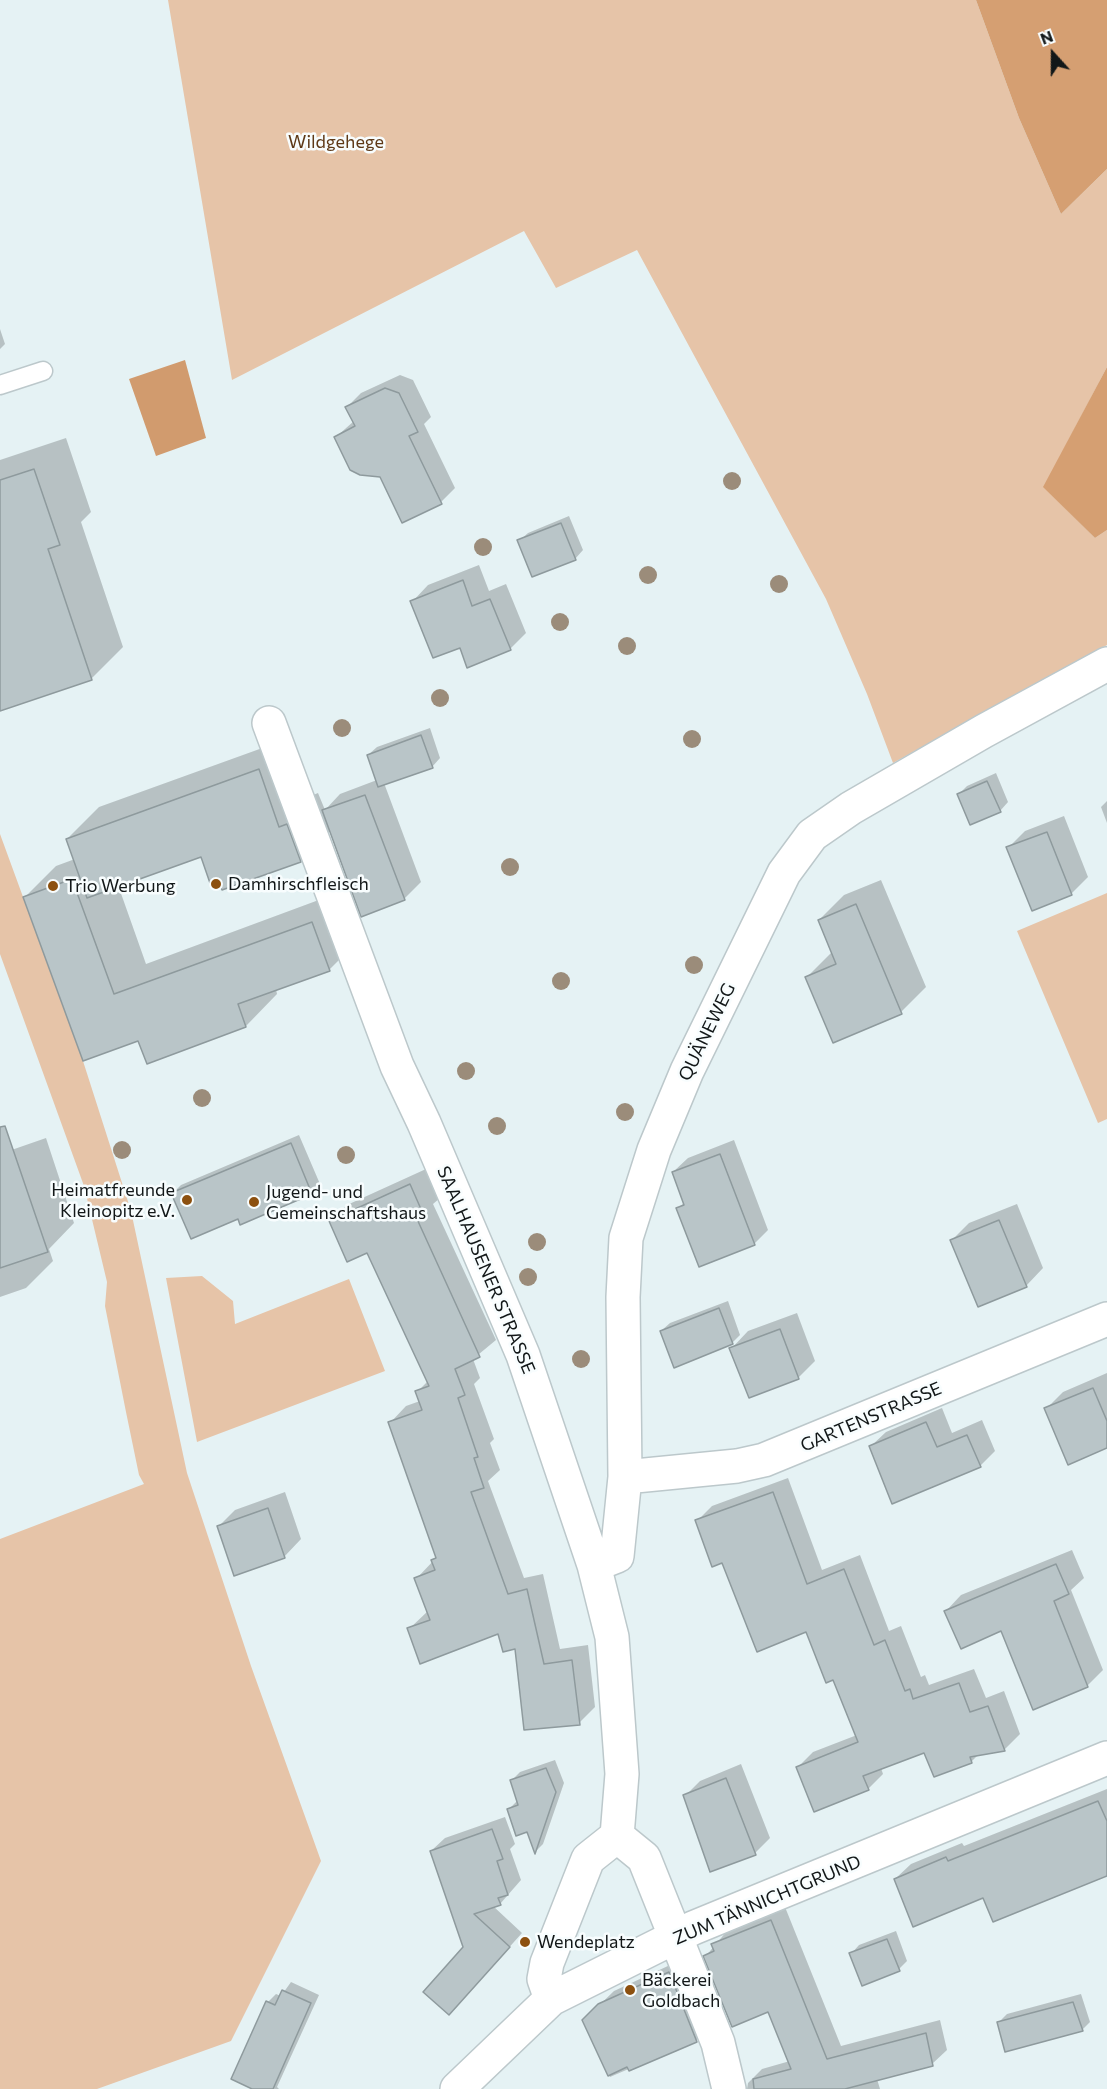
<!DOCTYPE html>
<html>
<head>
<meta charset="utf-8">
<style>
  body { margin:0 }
  #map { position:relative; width:1107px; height:2089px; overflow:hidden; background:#e5f2f4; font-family:Commissioner,sans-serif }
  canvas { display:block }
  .north { position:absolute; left:1023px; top:24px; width:60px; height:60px; -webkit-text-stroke:4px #f8fdfe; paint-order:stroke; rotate:339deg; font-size:16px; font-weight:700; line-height:24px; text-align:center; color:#121718 }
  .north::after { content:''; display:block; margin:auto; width:21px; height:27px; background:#121718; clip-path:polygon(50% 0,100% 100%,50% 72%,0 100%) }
</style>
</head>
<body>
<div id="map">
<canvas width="1107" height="2089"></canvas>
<div class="north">N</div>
</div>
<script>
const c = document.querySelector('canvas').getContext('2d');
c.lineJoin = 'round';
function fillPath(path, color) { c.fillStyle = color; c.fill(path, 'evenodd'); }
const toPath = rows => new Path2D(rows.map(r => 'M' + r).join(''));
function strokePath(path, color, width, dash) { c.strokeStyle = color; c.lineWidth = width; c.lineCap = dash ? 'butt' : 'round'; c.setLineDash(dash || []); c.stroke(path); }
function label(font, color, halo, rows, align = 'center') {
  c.font = font + ' Commissioner,sans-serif'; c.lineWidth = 5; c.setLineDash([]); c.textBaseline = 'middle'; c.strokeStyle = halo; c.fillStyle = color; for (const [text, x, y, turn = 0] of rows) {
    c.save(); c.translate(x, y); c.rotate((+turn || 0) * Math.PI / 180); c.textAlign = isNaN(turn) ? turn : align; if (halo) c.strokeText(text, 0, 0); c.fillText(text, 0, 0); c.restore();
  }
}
fillPath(toPath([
  [168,0,976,0,1019,118,1061,214,1107,169,1107,367,1044,487,1095,538,1107,530,1107,645,893,763,867,694,826,599,637,250,556,288,524,231,232,380],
  [0,834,83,1061,131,1211,187,1473,251,1666,321,1861,231,2041,97,2089,0,2089,0,1539,144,1484,139,1475,126,1412,105,1306,107,1282,84,1186,0,954],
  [1107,893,1107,1119,1098,1123,1017,931],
  [202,1276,233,1301,235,1324,349,1279,385,1371,197,1442,166,1278]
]), '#e6c4a8');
fillPath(toPath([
  [976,0,1107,0,1107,169,1061,214,1019,118],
  [1107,367,1107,530,1095,538,1043,487]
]), '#d59f72');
fillPath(toPath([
  [185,360,206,438,156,456,129,379]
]), '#d19b6e');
fillPath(toPath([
  [0,329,5,344,0,349],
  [400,375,413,380,431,417,424,424,455,488,441,502,403,521,381,476,336,437,354,421,347,407,361,393],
  [66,438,91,512,81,522,123,647,91,679,0,710,0,460],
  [569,516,583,550,575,559,519,541,528,533],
  [479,565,489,591,506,584,526,633,510,649,460,646,412,602,428,585],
  [430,728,440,758,432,767,384,783,421,882,404,899,331,830,300,861,201,855,118,885,146,964,343,891,361,938,329,970,276,989,277,994,246,1026,147,1062,139,1039,25,897,56,866,75,859,67,839,99,807,290,738,311,796,318,793,325,810,340,794,377,780,368,755,377,747],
  [996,773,1008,802,1000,811,959,794,967,786],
  [1107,801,1107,823,1101,807],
  [1064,816,1088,877,1071,894,1008,848,1025,831],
  [881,880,926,987,901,1012,807,977,832,952,819,920,844,895],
  [299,1135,320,1184,311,1193,238,1217,173,1193,181,1185],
  [46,1138,74,1223,49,1249,53,1261,26,1288,0,1297,0,1154],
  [734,1140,768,1230,754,1244,678,1208,685,1202,673,1172,688,1158],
  [426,1169,440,1198,433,1204,496,1340,473,1359,480,1378,474,1384,494,1439,490,1443,500,1470,488,1481,524,1578,543,1574,560,1649,588,1645,595,1707,579,1723,516,1647,499,1632,409,1629,428,1611,416,1579,437,1557,390,1423,406,1406,420,1401,417,1392,428,1381,368,1251,331,1222,347,1205],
  [1017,1204,1043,1268,1026,1286,952,1240,969,1223],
  [728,1301,740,1335,732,1343,661,1331,670,1323],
  [797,1313,815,1361,798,1378,731,1349,748,1331],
  [1107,1373,1107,1447,1046,1409,1063,1392],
  [942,1408,952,1433,982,1420,995,1451,980,1466,870,1447,886,1432],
  [788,1478,822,1570,860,1555,889,1631,901,1626,921,1677,925,1675,929,1685,974,1669,986,1698,1004,1691,1020,1734,1005,1749,979,1754,971,1762,925,1751,881,1768,883,1774,868,1789,798,1767,813,1752,857,1735,834,1678,807,1630,723,1561,697,1521,712,1506],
  [285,1492,301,1539,284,1557,218,1527,235,1510],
  [1072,1550,1084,1578,1071,1590,1103,1670,1087,1686,1002,1629,946,1611,961,1595],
  [555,1760,564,1783,543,1844,535,1852,528,1830,509,1809,518,1800,511,1781,520,1772],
  [741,1764,770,1838,755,1853,685,1796,700,1781],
  [1107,1789,1107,1874,984,1896,895,1879,911,1864,962,1843,964,1846],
  [505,1817,515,1844,510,1849,521,1880,500,1904,493,1906,522,1933,462,2000,465,1947,431,1851,445,1838],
  [785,1907,841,2046,940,2020,947,2050,932,2064,877,2079,880,2089,747,2089,748,2083,762,2069,790,2061,769,2010,705,1957,727,1931],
  [896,1931,907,1961,899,1969,851,1954,859,1945],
  [683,1959,710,2027,696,2040,610,2077,584,2020,614,1991],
  [291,1982,319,1995,277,2087,279,2089,256,2089,268,2002,276,1994,281,1996],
  [1081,1994,1090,2022,1082,2030,999,2022,1007,2014]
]), '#0003');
const building = toPath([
  [385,388,399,393,418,432,409,436,442,504,402,523,380,477,360,475,350,470,334,437,355,426,345,407,385,388],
  [34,469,60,545,48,549,92,680,0,711,0,480,34,469],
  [561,523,576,560,532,577,517,540,561,523],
  [463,580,472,606,490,599,511,650,467,668,460,648,433,658,410,601,463,580],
  [421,735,433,768,378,787,367,755,421,735],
  [259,769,279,827,287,824,301,862,222,890,219,883,211,886,201,857,87,898,66,839,259,769],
  [987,781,1001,812,970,825,957,794,987,781],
  [365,795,405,900,361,917,322,810,365,795],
  [1047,832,1072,895,1032,911,1006,847,1047,832],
  [72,879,114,994,312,922,330,971,238,1004,246,1027,147,1064,138,1041,83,1061,23,897,72,879],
  [856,904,902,1014,833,1043,805,977,836,964,818,920,856,904],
  [5,1126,48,1252,0,1268,0,1127,5,1126],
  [291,1143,312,1194,240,1225,238,1219,191,1239,171,1193,291,1143],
  [720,1154,755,1245,699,1267,676,1208,684,1205,672,1172,720,1154],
  [410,1184,424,1216,417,1219,480,1357,455,1369,465,1395,458,1398,478,1457,474,1458,484,1488,471,1492,508,1594,527,1589,544,1664,572,1660,580,1725,524,1730,515,1649,503,1652,498,1634,420,1664,407,1628,430,1620,414,1578,435,1570,431,1560,436,1558,388,1422,422,1410,415,1391,429,1386,367,1253,347,1262,329,1221,410,1184],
  [999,1220,1027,1287,978,1307,950,1240,999,1220],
  [719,1308,733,1344,674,1368,660,1331,719,1308],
  [780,1329,799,1379,749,1398,729,1348,780,1329],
  [1093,1388,1107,1421,1107,1448,1068,1465,1044,1408,1093,1388],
  [926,1422,937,1447,967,1435,981,1467,892,1504,869,1446,926,1422],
  [773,1492,807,1584,844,1569,874,1645,885,1640,905,1691,910,1689,913,1699,959,1683,970,1712,988,1706,1005,1751,970,1757,972,1763,934,1777,924,1753,863,1776,869,1790,814,1812,796,1767,858,1742,833,1680,826,1683,806,1632,757,1652,722,1563,712,1567,695,1520,773,1492],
  [268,1508,285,1558,234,1576,217,1526,268,1508],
  [1056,1564,1069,1594,1054,1601,1088,1687,1033,1710,1001,1631,961,1649,944,1611,1056,1564],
  [546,1768,556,1792,535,1854,527,1832,516,1836,507,1809,518,1805,510,1780,546,1768],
  [726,1778,756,1855,710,1872,683,1795,726,1778],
  [1098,1801,1107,1821,1107,1876,993,1922,983,1898,913,1927,894,1879,946,1857,948,1861,1098,1801],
  [492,1829,503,1859,497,1861,508,1895,498,1898,501,1905,474,1914,510,1947,449,2015,423,1992,463,1947,430,1851,492,1829],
  [771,1920,827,2059,926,2033,933,2066,845,2089,754,2089,753,2079,791,2069,768,2012,732,2027,703,1956,714,1951,711,1944,771,1920],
  [887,1939,900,1971,862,1986,849,1953,887,1939],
  [669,1972,697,2042,629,2071,627,2067,608,2076,582,2020,598,2004,669,1972],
  [282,1990,311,2003,273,2089,252,2089,231,2079,266,2001,275,2005,282,1990],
  [1073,2002,1083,2031,1005,2052,997,2022,1073,2002]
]);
fillPath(building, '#b9c5c8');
strokePath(building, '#8e9a9d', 1.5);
const lane = toPath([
  [0,385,43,371]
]);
const street = toPath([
  [269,723,397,1066,424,1123,523,1355,594,1565,612,1637,622,1774,617,1836],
  [625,1477,737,1466,764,1460,1107,1319],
  [594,1565,617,1556,625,1477,623,1297,626,1238,654,1150,687,1071,784,873,812,835,851,808,984,731,1107,664],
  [617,1836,644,1858,718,2043,729,2089],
  [551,1999,544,1979,547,1963,588,1859,617,1836],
  [457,2089,551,1999,693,1928,1107,1758]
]);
strokePath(lane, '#bcc8cb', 21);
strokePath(street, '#bcc8cb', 36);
strokePath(lane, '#fff', 18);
strokePath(street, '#fff', 33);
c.fillStyle = '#9b8c7a';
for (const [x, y] of [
  [732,481],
  [483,547],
  [648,575],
  [779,584],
  [560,622],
  [627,646],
  [440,698],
  [342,728],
  [692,739],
  [510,867],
  [694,965],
  [561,981],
  [466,1071],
  [202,1098],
  [625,1112],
  [497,1126],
  [122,1150],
  [346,1155],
  [537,1242],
  [528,1277],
  [581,1359]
]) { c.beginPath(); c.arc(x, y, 9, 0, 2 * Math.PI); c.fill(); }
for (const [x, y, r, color] of [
  [216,884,6,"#8c500f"],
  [53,886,6,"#8c500f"],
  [187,1200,6,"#8c500f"],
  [254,1202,6,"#8c500f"],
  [525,1942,6,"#8c500f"],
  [630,1990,6,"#8c500f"]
]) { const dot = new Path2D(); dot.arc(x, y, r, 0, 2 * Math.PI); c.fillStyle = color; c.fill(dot); strokePath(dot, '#f8fdfe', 2); }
label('18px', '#5e3917', '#f8fdfe', [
  ["Wildgehege",336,142]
]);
label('18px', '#121718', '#f8fdfe', [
  ["Damhirschfleisch",228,884],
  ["Trio Werbung",65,886],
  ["Heimatfreunde",175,1190,"right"],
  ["Kleinopitz e.V.",175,1211,"right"],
  ["Jugend- und",266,1192],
  ["Gemeinschaftshaus",266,1213],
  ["Wendeplatz",537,1942],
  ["Bäckerei",642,1980],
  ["Goldbach",642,2001]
], 'left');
label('18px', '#121718', '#f8fdfe', [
  ["QUÄNEWEG",707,1032,-64],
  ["SAALHAUSENER STRASSE",486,1270,67],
  ["GARTENSTRASSE",871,1417,-23],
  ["ZUM TÄNNICHTGRUND",767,1900,-23]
]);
</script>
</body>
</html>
